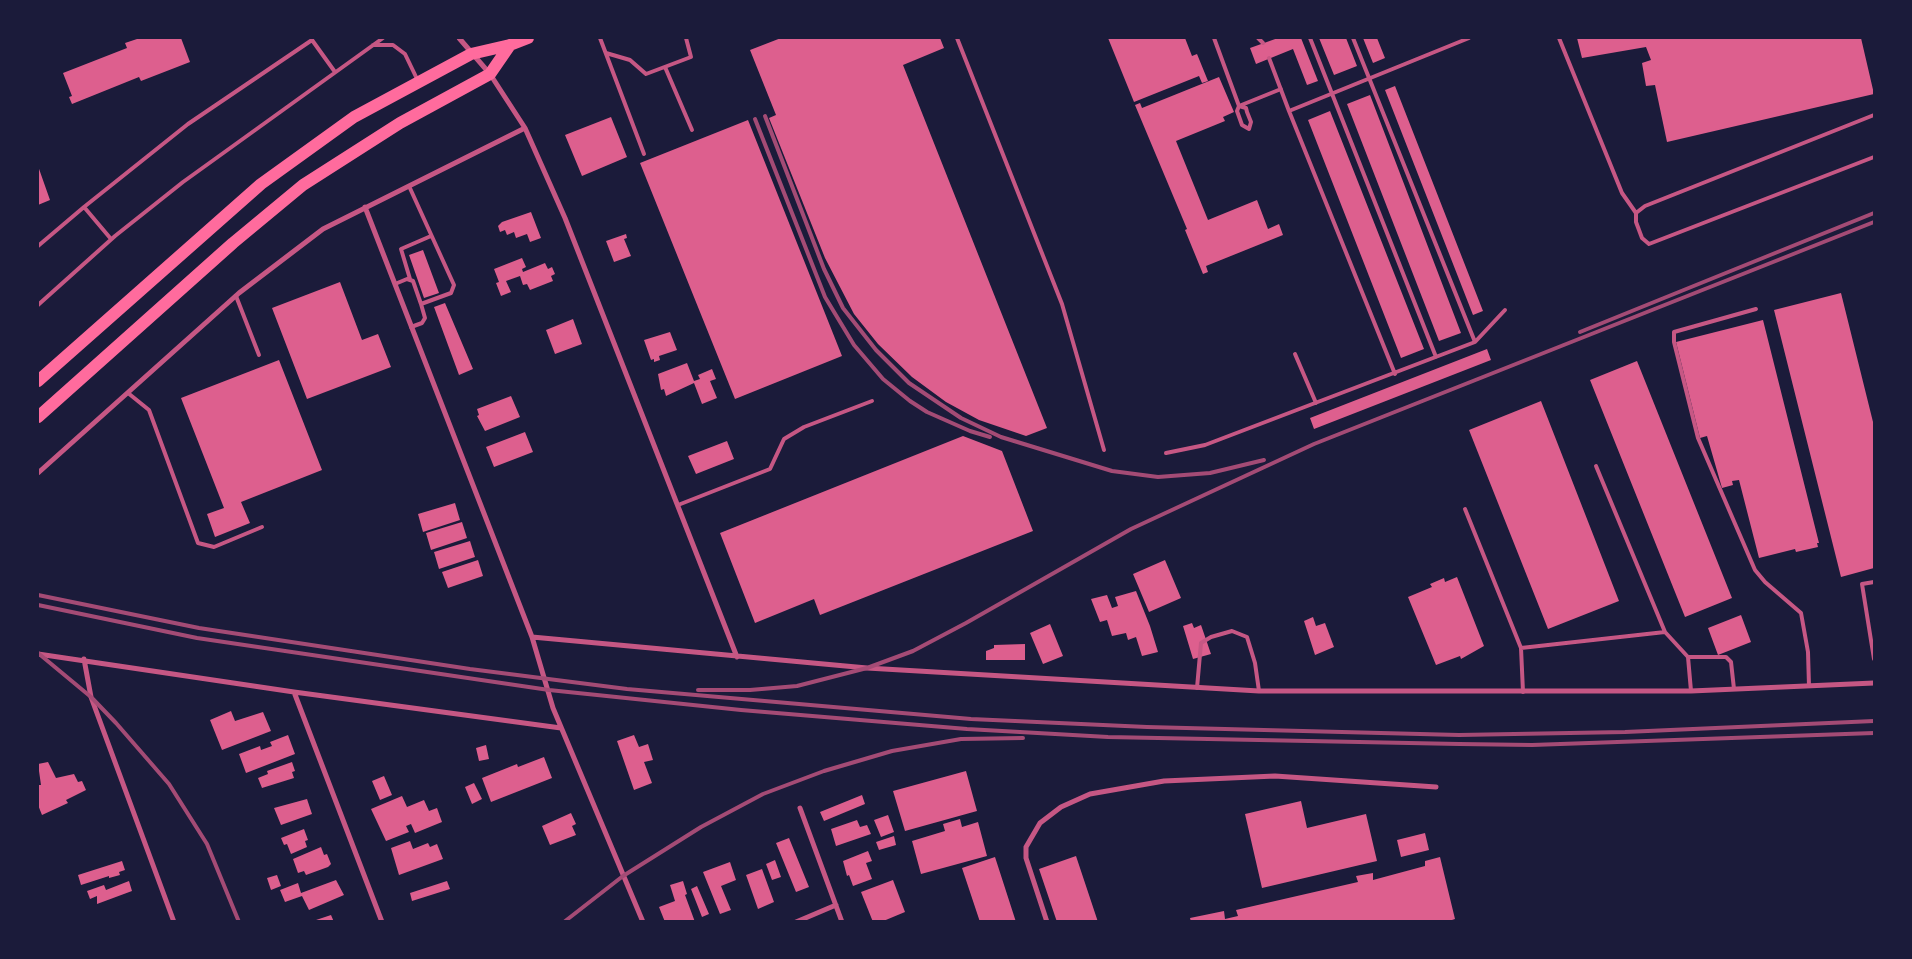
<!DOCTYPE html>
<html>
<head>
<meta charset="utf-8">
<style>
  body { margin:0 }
  #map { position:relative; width:1912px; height:959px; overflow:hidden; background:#1b1b3a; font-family:"Space Grotesk",sans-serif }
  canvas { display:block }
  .frame { position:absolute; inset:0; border:39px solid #1b1b3a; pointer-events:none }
</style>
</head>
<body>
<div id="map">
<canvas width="1912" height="959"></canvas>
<div class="frame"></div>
</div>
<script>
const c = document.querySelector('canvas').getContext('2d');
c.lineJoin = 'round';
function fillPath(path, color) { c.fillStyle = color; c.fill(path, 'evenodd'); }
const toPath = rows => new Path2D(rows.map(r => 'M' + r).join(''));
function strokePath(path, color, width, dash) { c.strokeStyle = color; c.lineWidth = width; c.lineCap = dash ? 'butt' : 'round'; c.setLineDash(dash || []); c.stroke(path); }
fillPath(toPath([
  [140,38,181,38,190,62,141,81,139,77,72,104,69,97,72,96,63,73,127,48,125,43],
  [781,38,940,38,944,48,903,65,1047,428,1026,436,979,420,946,402,912,377,878,344,854,314,825,258,769,118,776,115,750,50],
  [1108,38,1185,38,1192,56,1197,54,1208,81,1202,83,1199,76,1134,102],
  [1278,38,1301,38,1318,81,1307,85,1293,49,1256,64,1250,48],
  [1319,38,1346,38,1357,66,1334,75],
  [1363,38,1377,38,1385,58,1373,63],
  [1577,38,1861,38,1874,94,1667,142,1655,85,1646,86,1642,63,1651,60,1646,47,1582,58],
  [1219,77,1234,112,1223,117,1225,121,1176,141,1208,220,1257,200,1268,229,1279,224,1283,235,1206,266,1208,272,1203,274,1185,230,1187,229,1135,105,1140,103,1142,108],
  [1395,86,1483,311,1473,315,1385,90],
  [1370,95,1461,333,1439,341,1347,104],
  [1330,111,1424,349,1401,358,1308,120],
  [611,117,627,157,582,176,565,135],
  [748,120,842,356,735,399,640,163],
  [38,166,50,200,38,205],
  [531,212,541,238,530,242,527,234,516,238,514,232,507,235,505,230,500,232,498,226,502,222],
  [626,234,627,238,624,239,631,256,614,262,606,241],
  [423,250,439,293,424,298,409,255],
  [522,258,526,267,522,269,523,272,545,263,548,269,552,267,555,274,551,276,553,281,530,290,527,284,523,285,520,276,506,281,511,292,501,296,496,283,499,282,494,269],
  [340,282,362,340,378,334,391,367,307,399,272,308],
  [1841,293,1874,426,1874,568,1841,577,1774,310],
  [445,303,473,369,459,375,434,307],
  [573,319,582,344,555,354,546,330],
  [1763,320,1819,543,1817,543,1818,547,1796,552,1795,549,1759,558,1739,480,1732,481,1733,485,1722,488,1707,436,1700,438,1676,342],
  [670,332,677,350,659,356,660,360,654,362,654,359,651,360,644,340],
  [1487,349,1491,360,1314,429,1310,418],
  [279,360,322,470,241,502,250,523,215,537,207,514,224,508,181,398],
  [1637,361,1732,598,1685,617,1590,380],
  [687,363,694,381,700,379,698,375,712,369,716,379,710,381,717,398,702,404,694,383,666,396,664,389,661,390,658,374],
  [511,396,520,417,485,431,477,416,479,415,477,409],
  [1541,401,1619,601,1548,629,1469,430],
  [525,432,533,452,494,467,486,447],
  [963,436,1002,451,1033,531,820,615,814,599,755,623,720,533],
  [727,441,734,459,696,474,688,456],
  [455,503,460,520,423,532,418,514],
  [462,522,467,538,431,550,426,533],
  [470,541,475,557,439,569,434,552],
  [478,560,483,576,448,588,442,572],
  [1165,560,1181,598,1149,612,1133,574],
  [1457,577,1484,646,1461,659,1460,656,1436,665,1408,597,1432,587,1430,584,1444,578,1445,582],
  [1136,591,1150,626,1158,652,1142,656,1136,637,1128,640,1126,633,1112,636,1107,620,1100,622,1091,599,1107,595,1112,608,1118,606,1115,597],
  [1741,615,1751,642,1718,655,1708,628],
  [1313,617,1316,626,1325,623,1334,647,1315,655,1304,621],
  [1192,623,1194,628,1201,625,1211,654,1193,659,1183,626],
  [1050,624,1063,656,1043,664,1030,633],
  [1025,644,1025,660,986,660,986,651,994,648,994,645],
  [231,711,235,721,263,712,271,731,222,750,210,720],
  [288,735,295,754,246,773,239,754,260,746,261,750,272,746,270,742],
  [634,735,639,747,648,744,653,760,644,762,652,783,634,790,617,741],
  [486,745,489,759,479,761,476,748],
  [544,757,552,778,491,802,482,778,517,764,518,767],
  [48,762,56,778,74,774,78,782,82,781,86,790,66,800,68,803,42,815,38,805,38,785,41,785,38,764],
  [292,762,295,771,292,772,294,778,262,788,258,778,268,774,267,771],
  [966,771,977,811,905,831,893,791],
  [384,776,392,795,380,800,372,781],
  [474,783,482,799,472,804,465,787],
  [862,795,865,804,824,821,820,812],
  [402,796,407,807,424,800,429,811,437,808,442,822,415,833,411,824,406,826,409,832,386,841,371,809],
  [307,799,312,814,281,825,274,808],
  [1301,801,1307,828,1366,814,1377,861,1262,888,1245,814],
  [571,813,576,824,572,826,576,835,550,845,542,826],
  [888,815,894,832,881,837,874,820],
  [960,819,962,827,978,822,987,856,921,874,912,841,945,831,943,824],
  [857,820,860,827,867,825,871,834,836,846,831,829],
  [304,829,308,840,305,841,307,847,291,854,287,844,284,845,281,838],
  [1425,833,1429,850,1401,857,1397,840],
  [894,836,896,845,879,850,876,842],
  [789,838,809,887,796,892,776,843],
  [410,841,413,849,428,843,430,847,437,844,443,859,399,875,391,848],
  [321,847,324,855,327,854,331,864,328,867,306,875,304,871,298,873,293,859],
  [868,851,872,861,866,863,872,879,853,886,849,875,847,876,843,861],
  [1076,856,1098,922,1057,922,1039,869],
  [995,857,1016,922,980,922,962,868],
  [1440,857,1455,919,1446,922,1191,922,1190,918,1224,911,1225,919,1238,916,1236,910,1358,882,1356,876,1373,873,1373,880,1425,866,1425,861],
  [775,860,781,877,772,880,766,864],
  [122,861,125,870,119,872,120,875,109,878,109,876,81,885,78,875],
  [730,862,736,880,721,886,731,910,720,914,703,872],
  [762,869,774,902,758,909,746,875],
  [277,875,281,886,271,890,267,878],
  [336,880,344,895,309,910,302,896,285,902,280,890,298,883,301,893],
  [893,880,905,912,881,922,873,922,861,892],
  [129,881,132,891,97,904,97,896,90,899,87,891,104,885,106,890],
  [447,881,450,889,412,901,410,893],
  [683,881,687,894,685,895,695,922,665,922,659,907,675,901,670,885],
  [697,886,709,914,702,917,691,889],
  [331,915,334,922,313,922,313,921]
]), '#dd5f8e');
strokePath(toPath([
  [600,38,644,154],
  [957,38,1062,304,1104,450],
  [1214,38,1239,106,1237,111,1242,125,1249,129,1251,122,1247,112,1246,108,1239,106],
  [1258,38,1263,43],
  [1310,38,1436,357],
  [1559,38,1622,193,1636,213,1636,222,1642,238,1649,244,1874,157],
  [373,45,393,45,405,54,418,81],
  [606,53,630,60,646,74,691,57,686,38],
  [1269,58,1289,111],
  [665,67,692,130],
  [1239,106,1281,89],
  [409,186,454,285,451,293,421,304],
  [1636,213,1645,206,1874,115],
  [111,239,84,207,188,124,312,40,335,72],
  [38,246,84,207],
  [410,279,401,249,431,236],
  [395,284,407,279,413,281,421,304,425,318,422,323,411,327],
  [236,296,259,355],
  [38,305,115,236,183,182,383,38],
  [1756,309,1674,332,1674,342,1698,438,1755,570,1765,582,1801,613,1808,652,1809,686],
  [1475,342,1505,310],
  [1295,354,1316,403],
  [1395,374,1289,111,1469,38],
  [128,393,149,410,198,543,214,547,262,527],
  [1166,453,1205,445,1475,342,1353,38],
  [1596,466,1665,632],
  [678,505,770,469,784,439,804,427,872,401],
  [1465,509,1521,648],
  [1874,582,1862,584,1874,659],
  [1197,688,1201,643,1211,637,1232,631,1247,637,1255,663,1259,691],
  [1691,691,1688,657,1726,657,1731,662,1734,689],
  [1523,692,1521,648,1665,632,1688,657]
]), '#c65784', 4);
strokePath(toPath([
  [459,38,490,74,525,128,565,218,737,657],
  [365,207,532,637,553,708,643,922],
  [38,473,239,293,323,229,525,128],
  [532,637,867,668,1259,691,1691,691,1874,683],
  [38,654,294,692,561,728],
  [84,659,91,697,174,922],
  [294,692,382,922],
  [800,808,842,922],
  [796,922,836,905],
  [1047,922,1026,858,1026,847,1040,823,1061,807,1090,794,1164,781,1275,776,1436,787]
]), '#c65784', 5);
strokePath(toPath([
  [38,381,261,184,354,117,471,54,510,45,528,38],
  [38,417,233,243,303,185,400,123,490,74,510,45]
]), '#ff6b9d', 12);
strokePath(toPath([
  [765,116,824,269,843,308,876,350,909,383,961,418,1001,437,1112,471,1158,477,1210,473,1264,460],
  [755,119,825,297,854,345,883,379,910,401,927,412,970,431,990,437],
  [1580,332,1874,213],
  [38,595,199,628,470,669,627,689,971,719,1147,727,1459,735,1625,732,1874,721],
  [38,605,197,638,549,690,741,710,967,729,1108,737,1459,744,1532,745,1874,733],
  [38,653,91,697,116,723,169,784,207,844,239,922],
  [698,690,750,690,797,686,867,668,913,651,966,623,1131,529,1314,444,1874,222],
  [564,922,623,876,701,827,763,794,824,771,892,751,961,739,1023,738]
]), '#a44b75', 4);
</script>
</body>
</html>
